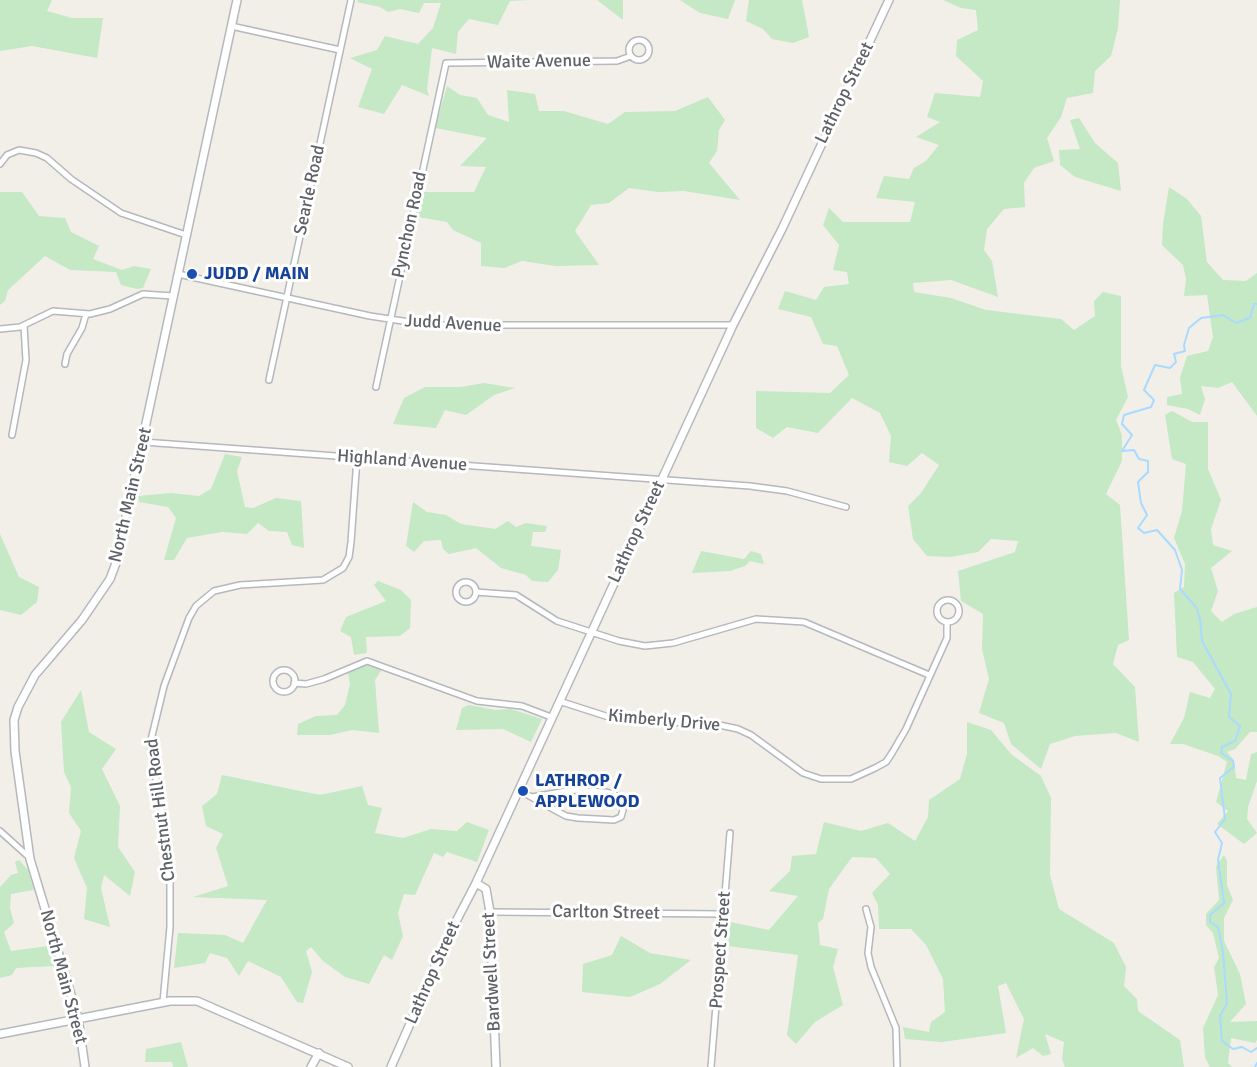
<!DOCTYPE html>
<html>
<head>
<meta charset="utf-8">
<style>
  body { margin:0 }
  canvas { display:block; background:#f1efe8 }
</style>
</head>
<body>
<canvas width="1257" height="1067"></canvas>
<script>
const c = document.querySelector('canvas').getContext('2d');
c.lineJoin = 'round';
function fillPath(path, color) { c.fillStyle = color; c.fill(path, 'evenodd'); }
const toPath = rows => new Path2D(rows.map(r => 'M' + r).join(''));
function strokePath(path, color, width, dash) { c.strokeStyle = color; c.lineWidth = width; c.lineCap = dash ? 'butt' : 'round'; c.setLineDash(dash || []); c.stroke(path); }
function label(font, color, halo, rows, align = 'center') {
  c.font = font + ' Signika,sans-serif'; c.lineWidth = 6; c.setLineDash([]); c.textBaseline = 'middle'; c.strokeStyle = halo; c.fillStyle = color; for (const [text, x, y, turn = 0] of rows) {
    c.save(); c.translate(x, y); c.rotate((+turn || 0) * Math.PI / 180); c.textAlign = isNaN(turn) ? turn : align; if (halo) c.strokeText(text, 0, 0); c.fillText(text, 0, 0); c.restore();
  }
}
fillPath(toPath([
  [0,0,52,0,47,11,72,18,103,18,97,58,32,46,0,51],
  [358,0,530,0,510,1,498,25,469,19,458,32,456,54,432,48,427,89,429,96,402,85,384,114,358,107,372,69,350,58,377,50,385,36,418,44,433,28,441,3,424,3,419,13,400,9,388,12,380,7,357,2],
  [597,0,623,0,623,20],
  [680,0,735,0,728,19,700,13],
  [749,0,802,0,809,37,793,43,772,39,763,29,746,21],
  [943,0,1120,0,1118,28,1111,56,1095,71,1093,93,1067,98,1061,117,1047,138,1054,161,1034,168,1024,183,1025,207,1004,209,987,229,984,250,992,261,998,297,951,280,913,283,914,292,951,298,986,310,1061,319,1074,330,1095,316,1094,301,1103,292,1121,296,1121,366,1128,397,1116,420,1122,435,1122,461,1106,494,1120,505,1129,640,1118,645,1113,664,1135,687,1139,742,1116,733,1075,736,1050,744,1041,769,1011,744,1004,723,979,713,989,679,982,649,983,614,961,601,958,571,1015,552,1018,541,991,539,978,552,951,557,927,556,913,539,908,506,921,493,939,465,922,453,907,466,889,462,891,436,880,413,852,398,818,433,787,427,773,438,756,428,756,391,830,393,849,375,837,346,823,344,811,317,778,309,785,291,816,300,824,287,849,284,847,272,833,270,839,245,823,225,829,208,843,222,910,222,915,202,876,198,884,176,909,179,914,168,926,161,939,145,916,137,940,122,927,117,935,93,980,97,983,81,956,56,957,40,978,30,976,10,961,8],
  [447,86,460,95,477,98,488,115,509,122,507,90,535,94,539,111,564,111,608,124,625,112,675,111,708,97,725,120,719,130,717,151,709,163,740,200,684,191,658,192,629,188,609,203,591,205,575,231,599,265,556,266,522,261,504,268,481,266,481,243,453,230,447,222,418,217,423,192,474,192,486,167,460,166,487,138,435,128],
  [1079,118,1095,143,1118,163,1121,191,1075,177,1060,165,1059,150,1080,149,1070,120],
  [1169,187,1187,199,1201,216,1207,262,1223,280,1246,281,1257,273,1257,416,1232,382,1218,388,1201,386,1205,399,1200,415,1188,409,1167,405,1167,397,1182,394,1180,378,1187,356,1208,351,1213,337,1207,295,1184,296,1186,279,1183,265,1162,245,1163,224],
  [0,192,22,192,39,216,65,218,71,232,99,246,93,259,122,270,134,266,151,269,143,288,137,289,121,285,116,272,70,270,45,256,8,290,5,301,0,305],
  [484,383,515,388,494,395,466,415,445,410,436,428,393,424,404,398,425,387,461,387],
  [1172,411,1192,422,1208,422,1208,469,1221,500,1211,529,1213,545,1232,551,1211,568,1218,591,1211,611,1222,622,1234,614,1257,607,1257,732,1250,732,1235,749,1227,752,1234,760,1236,778,1246,780,1251,754,1257,752,1257,781,1248,807,1247,819,1257,833,1244,844,1217,824,1228,811,1216,802,1227,762,1218,756,1183,744,1170,744,1184,718,1190,692,1210,698,1215,689,1193,662,1177,657,1174,593,1184,587,1185,564,1174,538,1182,511,1186,464,1172,459,1165,415],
  [225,454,242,457,237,471,245,507,253,508,276,498,301,501,304,548,292,545,287,532,269,531,258,523,247,534,222,532,187,538,174,560,164,560,176,518,168,507,139,502,138,496,171,493,199,496,211,489],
  [413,502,427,512,446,515,461,524,495,529,508,521,516,527,526,523,547,526,545,532,533,532,531,546,561,550,558,570,548,582,532,581,526,575,501,568,476,548,449,554,443,549,441,540,424,541,414,552,406,546],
  [0,534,19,577,39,587,37,602,21,615,0,610],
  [701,551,744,559,751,551,761,554,764,564,750,561,745,566,730,571,692,573],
  [378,581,401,590,411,600,410,628,400,636,366,637,367,653,354,655,351,637,340,631,346,617,386,601,374,585],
  [364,665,382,669,375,680,379,733,352,730,330,735,297,735,298,724,316,716,337,715,345,705,350,684,348,672],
  [81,690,89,732,116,749,102,769,120,806,118,847,135,872,130,896,104,875,101,888,110,927,84,919,87,888,74,858,81,831,69,813,71,787,64,772,61,722],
  [469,705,495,710,511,709,542,719,531,742,503,729,456,730,462,708],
  [967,722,991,730,1011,754,1041,776,1051,798,1050,875,1059,909,1114,943,1126,967,1124,986,1137,999,1138,1011,1180,1040,1184,1067,1065,1067,1062,1059,1064,1042,1045,1034,1051,1054,1043,1056,1033,1048,1016,1058,1024,1019,1006,983,998,986,1006,1033,942,1042,905,1039,903,1027,929,1032,931,1022,945,1012,943,979,926,945,911,929,879,929,878,905,872,893,890,874,876,858,852,857,829,889,823,919,818,923,820,945,838,949,833,967,843,1005,815,1022,796,1044,787,1035,798,955,728,946,730,922,769,930,798,896,769,891,790,871,792,856,816,854,824,822,861,831,888,823,915,841,928,817,929,800,960,779,967,754],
  [222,775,320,795,362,786,368,805,382,808,375,833,403,838,431,829,457,831,467,822,489,830,477,862,447,852,443,857,434,853,415,895,404,894,398,913,403,936,392,960,384,955,369,984,345,977,323,961,311,947,306,951,312,972,303,1003,297,1002,281,977,248,961,239,976,227,958,210,953,205,963,174,968,178,933,225,935,243,943,267,900,193,897,228,886,216,848,223,834,206,826,202,806,217,794],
  [1224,855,1227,861,1227,885,1233,900,1224,918,1224,941,1240,974,1246,1004,1230,1022,1257,1021,1257,1040,1255,1043,1231,1038,1228,1063,1232,1067,1210,1067,1205,1057,1203,1028,1218,995,1214,967,1219,958,1213,933,1206,925,1206,914,1219,900,1216,866],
  [19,860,28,870,34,890,11,894,10,908,14,923,4,932,11,951,48,946,55,966,16,968,12,975,0,978,0,887,11,875,18,873,15,862],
  [621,936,650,953,691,960,660,984,630,997,582,992,583,964,612,955],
  [181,1042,188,1067,173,1067,172,1062,145,1062,146,1049]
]), '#c5e8c5');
strokePath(toPath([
  [1257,304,1254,304,1250,318,1236,323,1223,315,1201,318,1189,328,1184,345,1185,351,1174,354,1176,362,1170,368,1155,365,1144,390,1154,400,1151,407,1124,415,1122,424,1132,435,1122,451,1134,450,1139,459,1148,461,1148,472,1138,482,1141,503,1147,515,1138,528,1144,533,1157,530,1175,550,1182,570,1180,589,1196,607,1200,618,1202,641,1231,694,1229,717,1240,726,1235,741,1222,747,1221,753,1233,761,1234,767,1220,778,1225,819,1215,832,1222,843,1218,860,1224,903,1210,915,1210,922,1218,927,1223,952,1227,1003,1220,1016,1222,1041,1233,1049,1242,1047,1251,1052,1257,1048],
  [1255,1067,1257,1063]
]), '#aadaff', 2);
const minor = toPath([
  [231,26,340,50],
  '629 50a10 10 0 1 1 20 0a10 10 0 1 1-20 0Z',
  [0,164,7,155,19,150,36,153,47,158,71,179,121,213,186,235],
  [178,274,370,316,429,325,733,325],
  [0,329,20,327,53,311,90,314,110,309,143,294,173,296],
  [65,364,67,354,82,328,86,314],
  [269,380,351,0],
  [376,387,446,63,617,61,631,56],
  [12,435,26,360,24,326],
  [143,442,750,486,787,491,846,507],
  '456 592a10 10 0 1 1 20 0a10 10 0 1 1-20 0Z',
  [476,592,516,595,557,621,619,641,645,646,673,643,756,619,804,622,929,675],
  '937 611a11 11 0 1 1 22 0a11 11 0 1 1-22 0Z',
  '273 681a11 11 0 1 1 22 0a11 11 0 1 1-22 0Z',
  [294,683,306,684,324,679,367,661,477,701,522,706,551,717],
  [559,701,618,720,715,724,738,729,751,735,803,773,821,779,851,779,875,768,886,762,892,753,906,729,947,638,947,622],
  [519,790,542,803,566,816,578,818,614,820,621,817,623,810,622,801,614,794,605,792,573,790,532,797],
  [0,831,30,858],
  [866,909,871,927,868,953,871,967,896,1028,897,1067],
  [490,912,723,914],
  [163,1002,170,927,170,883,168,850,150,744,164,686,189,618,196,606,214,591,240,585,323,580,343,568,349,557,351,542,357,458],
  [711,1067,730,833]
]);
const tertiary = toPath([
  [476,883,486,889,490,912,496,1067],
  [0,1034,170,1001,197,1001,348,1067],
  [85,1067,78,1018,30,859,15,751,14,720,18,707,35,675,82,620,110,579,116,563,237,0],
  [311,1067,319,1053],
  [391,1067,450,933,476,883,733,325,782,229,889,0]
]);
strokePath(minor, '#b5b8bc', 8);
strokePath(tertiary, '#b5b8bc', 10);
strokePath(minor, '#fff', 5);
strokePath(tertiary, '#fff', 7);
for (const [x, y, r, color] of [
  [192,274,6,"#1a4fb4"],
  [523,791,6,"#1a4fb4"]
]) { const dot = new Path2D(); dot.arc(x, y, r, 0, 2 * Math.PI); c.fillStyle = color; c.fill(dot); strokePath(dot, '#fff', 2); }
label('18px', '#5f6368', '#fff', [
  ["Waite Avenue",539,62,-1],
  ["Lathrop Street",845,93,-64],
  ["Searle Road",310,190,-78],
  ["Pynchon Road",410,225,-78],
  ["Judd Avenue",453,324,3],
  ["Highland Avenue",402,461,4],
  ["North Main Street",131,495,-77],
  ["Lathrop Street",637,532,-65],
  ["Kimberly Drive",664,721,5],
  ["Chestnut Hill Road",161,810,-97],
  ["Carlton Street",606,913,1],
  ["Prospect Street",721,950,-86],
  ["Bardwell Street",492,972,-93],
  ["Lathrop Street",433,973,-66],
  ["North Main Street",63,977,75]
]);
label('bold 18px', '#164399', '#fff', [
  ["JUDD / MAIN",204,274],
  ["LATHROP /",535,781],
  ["APPLEWOOD",535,802]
], 'left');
</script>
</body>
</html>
